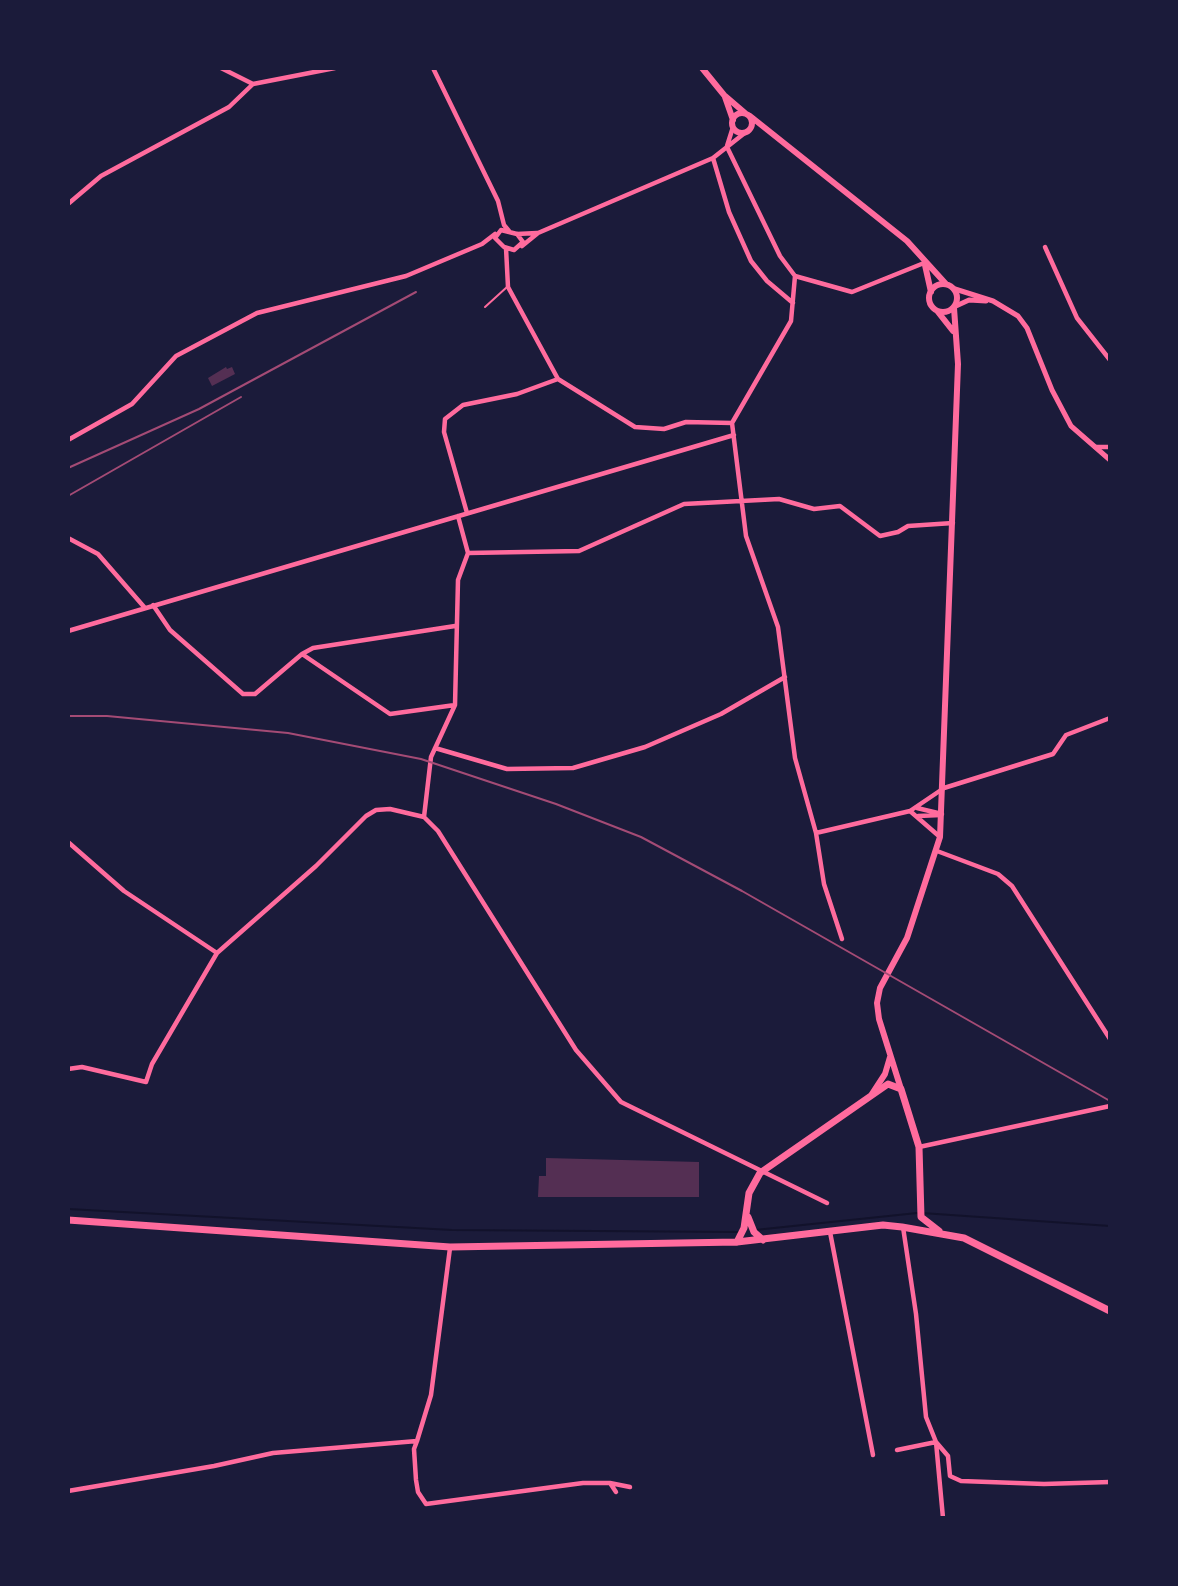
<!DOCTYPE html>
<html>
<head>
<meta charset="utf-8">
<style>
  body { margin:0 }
  #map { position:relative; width:1178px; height:1586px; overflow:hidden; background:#1b1b3a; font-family:Quicksand,sans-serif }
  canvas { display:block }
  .frame { position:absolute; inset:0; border:70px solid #1b1b3a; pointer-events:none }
</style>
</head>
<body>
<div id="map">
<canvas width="1178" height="1586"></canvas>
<div class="frame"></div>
</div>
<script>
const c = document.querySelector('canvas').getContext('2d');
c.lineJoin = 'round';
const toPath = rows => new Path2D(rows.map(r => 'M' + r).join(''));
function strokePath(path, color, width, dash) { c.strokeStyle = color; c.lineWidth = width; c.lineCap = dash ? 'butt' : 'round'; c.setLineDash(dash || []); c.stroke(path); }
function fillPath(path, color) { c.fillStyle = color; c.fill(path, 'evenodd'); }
strokePath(toPath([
  [68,1209,452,1230,739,1232],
  [922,1213,1110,1226],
  [755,1230,917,1213]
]), '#12122b', 2);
fillPath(toPath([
  [226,367,227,369,232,367,235,374,212,386,208,378],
  [546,1158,699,1162,699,1197,538,1197,539,1176,546,1176]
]), '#542f53');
strokePath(toPath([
  [485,307,507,287]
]), '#ff6b9d', 2);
strokePath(toPath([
  [221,68,253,84],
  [433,68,498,201,504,225,509,231],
  [727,146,733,127],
  [727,147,780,256,795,276],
  [713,158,729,212,751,261,767,281,793,303],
  [68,204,101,176,229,107,253,84,335,68],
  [517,234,523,242,514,250,504,247,495,238,501,230,517,234,537,233],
  [522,246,538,233,713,158,746,132],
  [1045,247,1077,318,1110,360],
  [506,248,508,287,558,379,635,427,664,429,686,422,732,423],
  [795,276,791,321,732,423,746,536,778,627,795,758,816,833,824,884,842,939],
  [795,276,852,292,924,263],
  [68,440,132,404,176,356,257,313,406,276,482,244,495,234],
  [1095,447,1110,447],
  [467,513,444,432,445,419,463,405,517,394,558,379],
  [458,516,468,553,458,580,455,705,431,757,424,817,438,831,576,1050,621,1102,827,1203],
  [68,538,98,554,145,608],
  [468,553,579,551,684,504,779,499,814,509,840,506,880,536,898,532,908,526,953,523],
  [153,605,170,630,243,694,255,694,302,654,390,714,455,705],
  [68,631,734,435],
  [302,654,313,648,455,626],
  [435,748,507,769,573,768,645,747,721,714,785,677],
  [917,808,942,814],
  [910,811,940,837],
  [918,816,941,815],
  [816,833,910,811,944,788,1053,754,1066,735,1110,718],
  [68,842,124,891,217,953,316,866,366,816,376,810,390,809,424,817],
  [937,851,998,874,1012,886,1110,1039],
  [68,1069,82,1067,146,1082,152,1064,217,953],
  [919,1147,1110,1106],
  [903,1227,916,1314,926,1417,936,1442,948,1456,950,1476,961,1481,1044,1484,1110,1482],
  [830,1232,873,1455],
  [417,1441,414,1449,416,1480,418,1492,426,1504,583,1483,610,1483,630,1487],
  [897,1450,936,1442,943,1518],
  [610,1483,616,1492],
  [68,1491,214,1466,273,1453,417,1441,431,1395,450,1248]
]), '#ff6b9d', 4.5);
strokePath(toPath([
  [955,289,993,301,1018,316,1027,328,1052,390,1071,426,1110,460],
  [956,306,969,300,986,301]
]), '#ff6b9d', 5);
strokePath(toPath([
  [702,68,724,95,745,113],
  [725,97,733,120],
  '732 123a10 10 0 1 1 20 0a10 10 0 1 1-20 0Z',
  [750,116,907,241,946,284],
  [925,265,931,292],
  '929 298a14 14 0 1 1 28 0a14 14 0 1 1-28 0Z',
  [938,312,953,331],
  [901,1089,879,1019,877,1003,880,988,907,938,940,837,958,364,954,308],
  [872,1094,885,1074,890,1057]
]), '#ff6b9d', 6);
strokePath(toPath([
  [748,1217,754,1232,763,1240],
  [68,1220,450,1247,737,1242,883,1225,902,1227,964,1238,1110,1311],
  [737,1242,744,1228,749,1193,760,1173,888,1084,901,1089,919,1147,921,1217,939,1231]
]), '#ff6b9d', 7);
strokePath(toPath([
  [68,468,199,409,416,292],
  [68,496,241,397],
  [68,716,107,716,288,733,421,759,556,804,641,837,742,891,1110,1101]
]), '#a44b75', 2);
</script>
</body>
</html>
